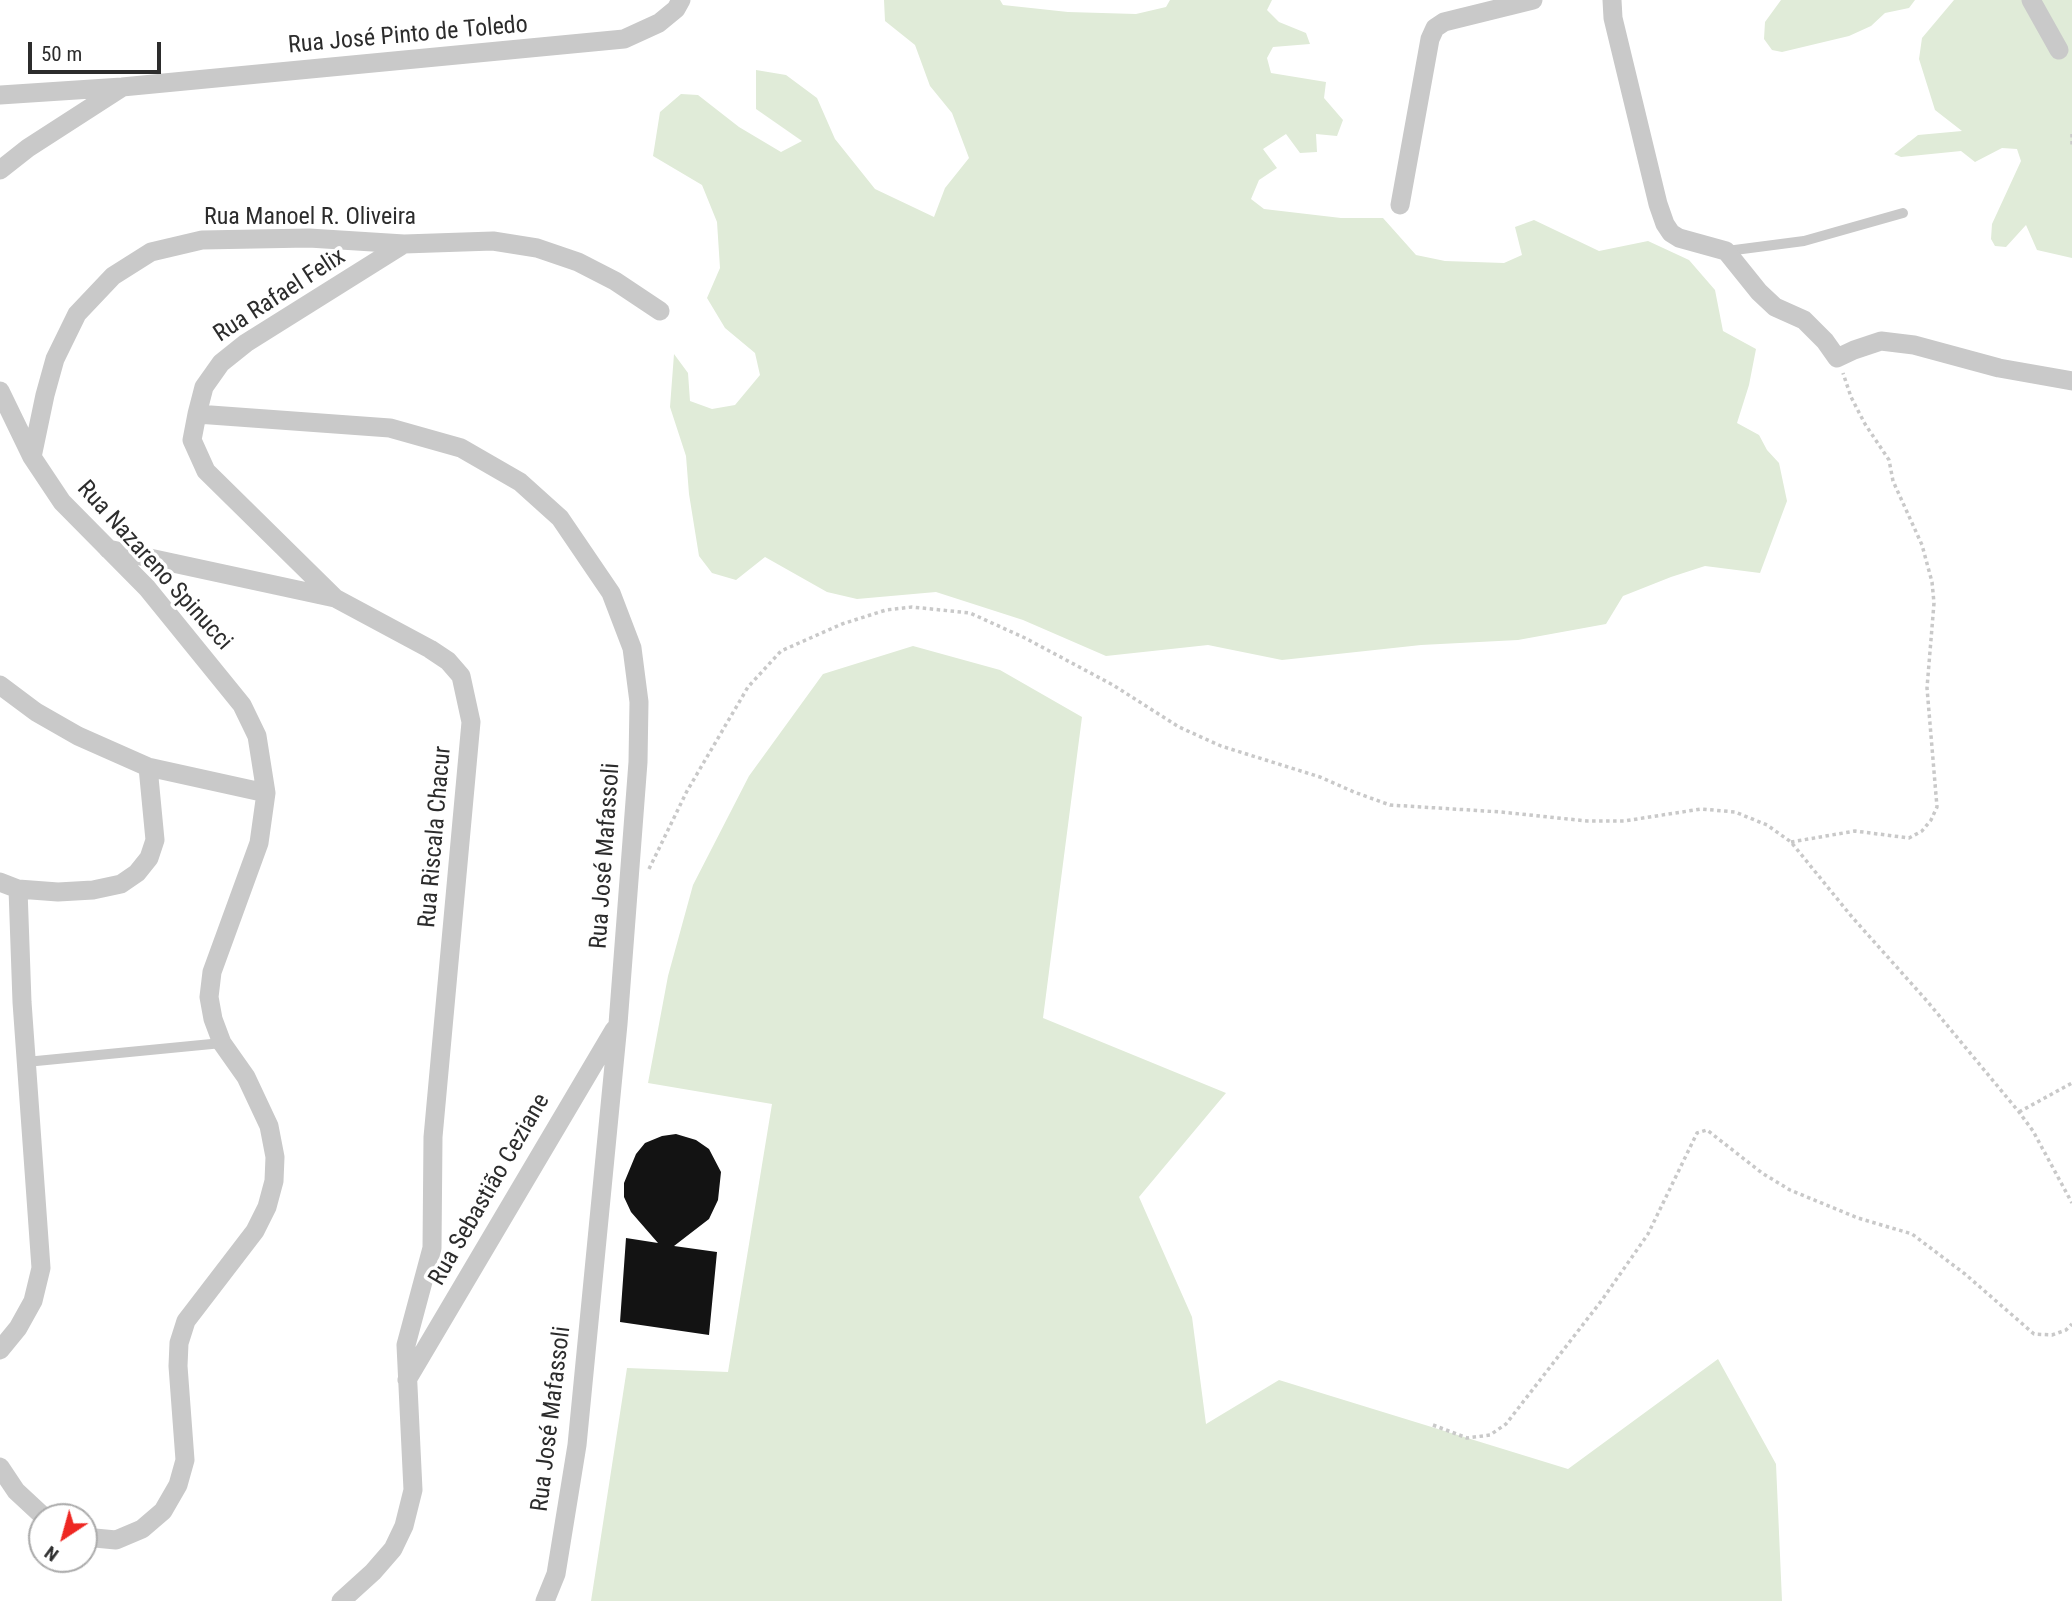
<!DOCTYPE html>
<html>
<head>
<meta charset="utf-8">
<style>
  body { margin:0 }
  #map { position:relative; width:2072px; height:1601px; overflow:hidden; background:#fff; font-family:"Roboto Condensed",sans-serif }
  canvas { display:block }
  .north { position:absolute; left:28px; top:1503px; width:70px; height:70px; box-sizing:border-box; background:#fff; border:2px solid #ababab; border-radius:50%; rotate:216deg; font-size:19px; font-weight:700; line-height:28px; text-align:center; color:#2c2c2c }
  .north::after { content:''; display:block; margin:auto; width:24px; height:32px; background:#ee2722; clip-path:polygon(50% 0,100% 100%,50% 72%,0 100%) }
  .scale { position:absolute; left:28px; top:42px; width:133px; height:32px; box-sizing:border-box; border:4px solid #2c2c2c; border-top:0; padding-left:9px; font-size:21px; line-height:24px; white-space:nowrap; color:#2c2c2c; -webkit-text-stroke:5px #fff; paint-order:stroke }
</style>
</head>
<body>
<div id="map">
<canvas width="2072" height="1601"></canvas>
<div class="north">N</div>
<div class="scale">50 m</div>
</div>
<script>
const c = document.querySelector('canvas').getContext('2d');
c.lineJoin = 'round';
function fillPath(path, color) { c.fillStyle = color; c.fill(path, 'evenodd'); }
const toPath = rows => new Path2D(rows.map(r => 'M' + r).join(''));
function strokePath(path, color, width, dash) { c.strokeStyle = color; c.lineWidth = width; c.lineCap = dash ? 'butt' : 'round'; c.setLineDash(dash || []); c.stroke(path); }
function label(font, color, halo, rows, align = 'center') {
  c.font = font + ' "Roboto Condensed",sans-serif'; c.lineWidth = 7; c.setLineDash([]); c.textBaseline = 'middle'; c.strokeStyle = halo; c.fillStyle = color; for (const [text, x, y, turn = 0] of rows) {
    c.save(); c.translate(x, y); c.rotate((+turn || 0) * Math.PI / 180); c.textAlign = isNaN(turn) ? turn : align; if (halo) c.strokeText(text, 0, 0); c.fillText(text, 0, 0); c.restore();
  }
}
fillPath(toPath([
  [884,0,1000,0,1003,5,1068,12,1136,14,1166,7,1170,0,1272,0,1267,10,1279,22,1306,33,1310,44,1273,47,1267,58,1271,73,1326,82,1324,98,1343,120,1337,136,1316,134,1317,152,1300,153,1286,134,1263,149,1277,168,1259,180,1251,199,1264,209,1341,218,1383,218,1416,255,1445,261,1504,263,1522,255,1515,227,1534,220,1599,251,1648,241,1689,260,1715,290,1723,331,1756,349,1749,385,1737,423,1759,435,1767,450,1779,463,1787,501,1760,573,1705,566,1671,577,1623,596,1606,624,1518,640,1421,645,1282,660,1208,645,1106,656,1023,620,936,592,857,599,827,592,765,557,736,580,712,573,699,556,689,494,686,456,670,407,674,354,688,373,690,401,712,409,735,405,760,375,755,353,725,328,707,298,720,268,717,222,702,185,653,156,660,112,681,94,698,95,739,127,781,152,802,141,756,109,756,70,786,75,817,98,835,139,875,189,934,217,945,188,969,158,952,113,930,86,915,45,885,21],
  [1781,0,1915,0,1909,8,1885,13,1871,26,1849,36,1782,52,1772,50,1764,39,1765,22],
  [1954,0,2072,0,2072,258,2037,250,2026,225,2006,247,1995,246,1991,239,1992,224,2021,161,2017,149,2002,148,1975,162,1961,151,1901,157,1894,154,1918,135,1962,131,1935,110,1919,59,1922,38],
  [913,646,1000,670,1082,717,1043,1018,1226,1093,1139,1197,1192,1317,1206,1424,1279,1380,1568,1469,1718,1359,1776,1464,1782,1601,591,1601,627,1368,728,1372,772,1104,648,1083,668,976,693,885,749,776,823,674]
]), '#e0ebd8');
fillPath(toPath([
  [676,1134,696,1140,709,1149,721,1172,718,1200,709,1219,674,1246,717,1252,709,1335,620,1322,626,1238,658,1243,631,1212,624,1197,624,1183,636,1154,645,1143,662,1136]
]), '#131313');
strokePath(toPath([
  [2072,134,2072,147],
  [1791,842,1855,831,1909,838,1922,831,1931,820,1937,807,1927,688,1934,603,1932,582,1922,545,1893,481,1889,460,1865,424,1851,397,1843,373],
  [649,869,687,791,748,687,781,651,842,624,886,610,912,607,970,613,1025,638,1113,685,1179,727,1221,746,1320,777,1354,792,1390,805,1501,812,1587,821,1624,821,1701,809,1735,812,1767,825,1791,842,1852,917,1927,1001,2019,1112,2033,1131,2072,1203],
  [2019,1112,2072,1083],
  [1433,1425,1467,1438,1490,1435,1506,1424,1602,1300,1648,1234,1697,1133,1707,1130,1762,1173,1790,1190,1858,1218,1912,1234,1965,1274,2034,1334,2052,1335,2066,1330,2072,1324]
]), '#c9c9c9', 3.5, [3.5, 3.5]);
strokePath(toPath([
  [1727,251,1804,241,1903,213],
  [26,1062,222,1043]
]), '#c9c9c9', 10);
strokePath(toPath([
  [1612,0,1613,18,1658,204,1665,224,1671,233,1679,238,1726,251,1759,292,1775,307,1804,320,1825,341,1837,358,1854,350,1881,341,1914,345,1999,368,2072,381],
  [2031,0,2059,50],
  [0,95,122,87,624,39,659,23,676,9,681,0],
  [0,170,28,148,121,88],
  [1400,205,1430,39,1435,28,1444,22,1533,0],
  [0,391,32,457,62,502,147,588,242,705,257,736,266,793,259,843,212,972,209,997,213,1019,222,1043,246,1077,269,1126,275,1157,274,1181,267,1207,255,1231,186,1321,179,1343,178,1366,185,1460,178,1485,163,1511,142,1529,116,1540,84,1537],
  [197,414,390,428,461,448,520,482,560,518,611,593,632,648,639,702,638,762,618,1024,577,1445,556,1574,545,1601],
  [32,457,45,395,55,359,77,314,113,276,151,252,202,240,309,238,404,244,493,241,537,248,578,262,615,281,660,311],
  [108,549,335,598,430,649,448,661,461,676,471,722,433,1137,432,1248,406,1345,413,1490,404,1526,393,1549,373,1572,341,1601],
  [334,597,206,471,192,440,197,414,204,387,221,363,246,343,404,244],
  [0,685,36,712,78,736,148,767,266,793],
  [0,882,18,889,58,892,93,890,121,884,137,873,149,858,155,840,148,767],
  [0,1350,18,1328,33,1301,41,1268,22,1002,18,889],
  [407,1380,614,1030],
  [0,1467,16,1491,44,1517]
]), '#c9c9c9', 19);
label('24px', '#2c2c2c', '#fff', [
  ["Rua José Pinto de Toledo",408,36,-5],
  ["Rua Manoel R. Oliveira",310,218],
  ["Rua Rafael Felix",280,296,-33],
  ["Rua Nazareno Spinucci",154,566,48],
  ["Rua Riscala Chacur",436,837,-85],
  ["Rua José Mafassoli",606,856,-86],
  ["Rua Sebastião Ceziane",490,1190,-60],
  ["Rua José Mafassoli",552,1419,-83]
]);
</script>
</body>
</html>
